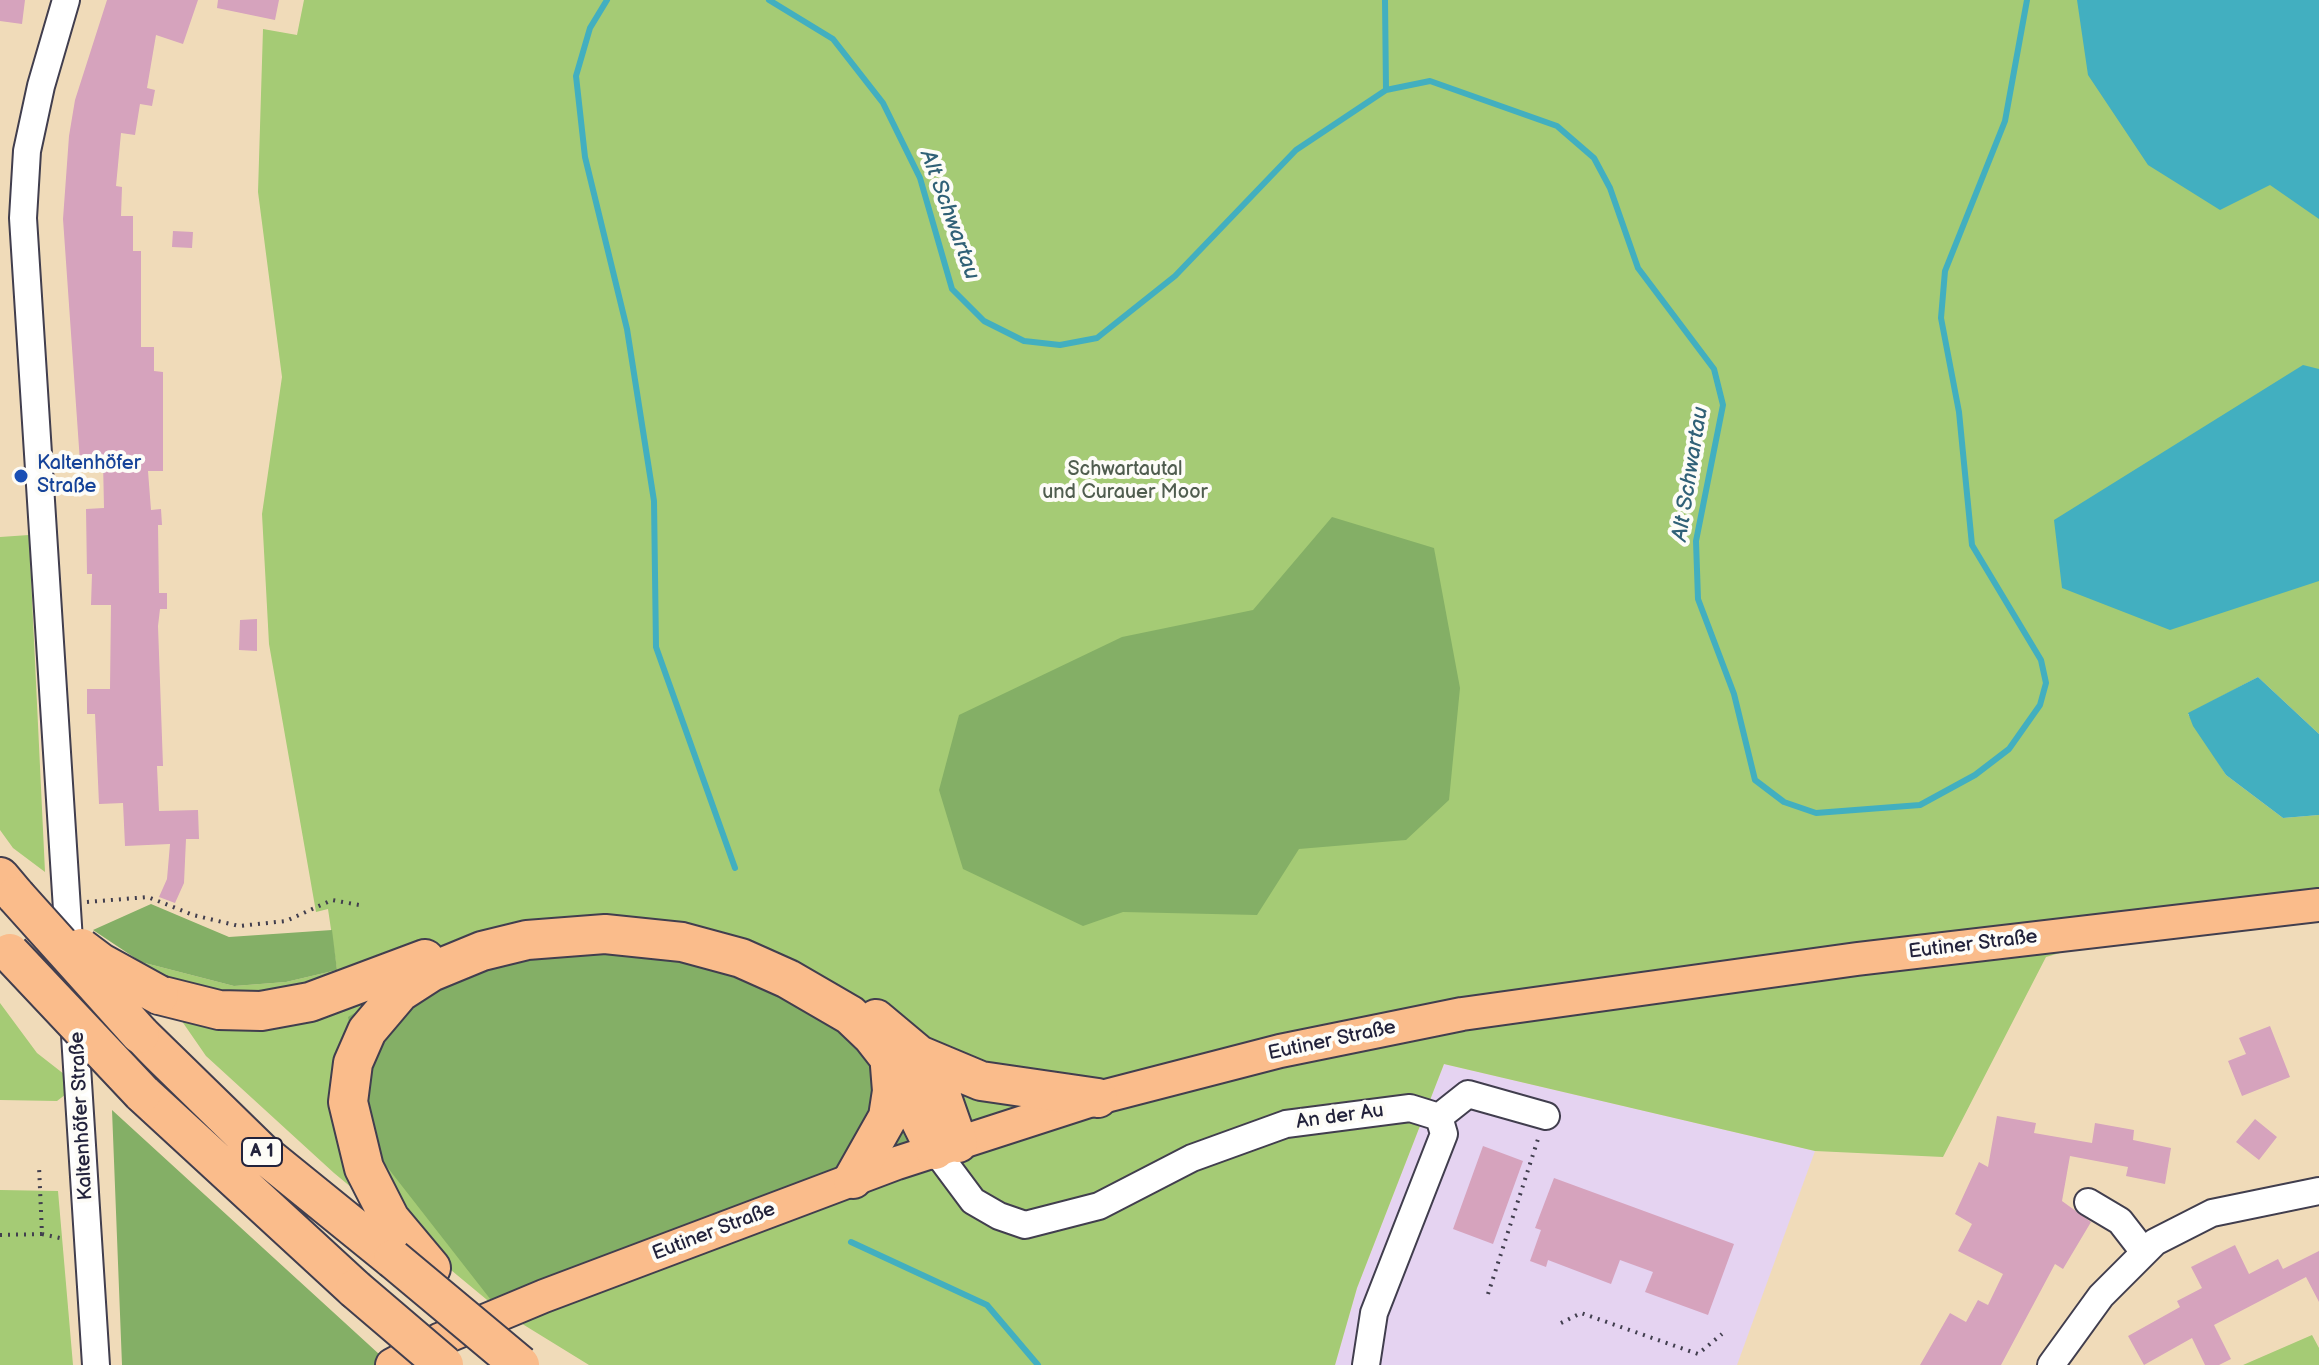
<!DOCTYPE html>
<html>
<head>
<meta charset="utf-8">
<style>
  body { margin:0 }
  canvas { display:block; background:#f0dbb9 }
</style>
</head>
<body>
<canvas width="2319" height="1365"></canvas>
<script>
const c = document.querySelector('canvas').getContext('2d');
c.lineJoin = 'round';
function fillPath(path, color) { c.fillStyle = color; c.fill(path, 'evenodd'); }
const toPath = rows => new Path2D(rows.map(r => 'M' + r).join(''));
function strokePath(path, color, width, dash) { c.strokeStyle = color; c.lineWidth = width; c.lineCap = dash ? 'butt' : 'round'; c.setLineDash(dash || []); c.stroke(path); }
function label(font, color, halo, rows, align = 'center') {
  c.font = font + ' "Balsamiq Sans",sans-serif'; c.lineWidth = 8; c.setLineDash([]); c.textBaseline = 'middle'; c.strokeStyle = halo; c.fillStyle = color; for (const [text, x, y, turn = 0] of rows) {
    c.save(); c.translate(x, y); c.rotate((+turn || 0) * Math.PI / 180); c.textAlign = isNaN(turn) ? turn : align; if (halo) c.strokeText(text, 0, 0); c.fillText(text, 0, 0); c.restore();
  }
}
fillPath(toPath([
  [1444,1064,1815,1151,1737,1365,1335,1365,1357,1288]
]), '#e5d3f1');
fillPath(toPath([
  [304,0,2319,0,2319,734,2258,677,2188,714,2226,775,2283,818,2319,815,2319,910,2077,948,2046,957,1943,1157,1815,1151,1444,1064,1357,1288,1335,1365,589,1365,498,1309,334,1173,206,1056,141,962,234,986,286,982,337,970,328,909,316,912,269,644,262,514,282,377,258,192,263,29,297,35],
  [29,535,45,872,13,848,0,830,0,537],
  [0,1003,37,1053,78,1085,57,1101,0,1100],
  [0,1190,58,1191,73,1365,0,1365],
  [2312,1335,2319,1348,2319,1365,2243,1365]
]), '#a5cb75');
fillPath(toPath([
  [1332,517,1434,548,1460,688,1449,800,1406,840,1299,849,1257,915,1123,912,1083,926,963,869,939,790,959,715,1122,637,1253,610],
  [151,904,229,937,332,930,337,970,286,982,234,986,141,962,93,930],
  [681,927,768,947,840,985,926,1136,498,1309,377,1154,348,1017,439,963],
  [112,1110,391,1365,122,1365]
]), '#84af66');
fillPath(toPath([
  [2077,0,2319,0,2319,219,2270,185,2220,210,2148,165,2088,75],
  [2303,365,2319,369,2319,581,2170,630,2062,588,2054,520],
  [2258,677,2319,734,2319,815,2283,818,2226,775,2193,726,2188,713]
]), '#42afc0');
strokePath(toPath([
  [607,0,590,28,576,76,585,157,627,329,654,501,656,647,735,868],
  [769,0,833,39,883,103,920,178,952,289,984,321,1024,341,1060,345,1097,338,1175,276,1296,150,1386,90,1430,81,1557,126,1594,158,1610,188,1638,268,1714,369,1723,405,1696,541,1698,599,1734,694,1755,780,1784,802,1816,813,1920,805,1975,775,2009,749,2040,705,2046,683,2041,660,1972,545,1959,412,1941,318,1945,271,2005,121,2027,0],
  [1385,0,1386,90],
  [851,1242,987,1305,1038,1365]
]), '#42afc0', 6);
fillPath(toPath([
  [0,0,25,0,22,24,0,21],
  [107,0,198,0,183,44,156,35,147,88,155,90,152,106,140,104,135,135,121,133,116,186,122,187,121,216,133,216,133,251,141,251,141,347,154,347,154,371,163,372,163,471,148,471,151,510,161,509,162,525,158,525,159,593,167,593,167,609,160,609,158,626,163,766,157,766,159,811,198,810,199,839,186,839,184,883,175,903,159,897,167,879,170,844,125,846,123,803,99,804,95,714,87,714,87,689,110,689,111,605,91,605,92,574,87,574,86,509,104,508,103,461,80,462,63,219,69,136,75,100],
  [218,0,279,0,275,20,217,8],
  [173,231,193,232,192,248,172,247],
  [257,619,257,651,239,650,240,620],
  [2270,1026,2290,1077,2242,1096,2228,1061,2246,1054,2239,1038],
  [1997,1116,2036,1123,2034,1133,2092,1143,2095,1123,2134,1130,2133,1140,2171,1148,2165,1184,2126,1176,2128,1167,2070,1156,2062,1201,2091,1222,2063,1269,2055,1264,2001,1365,1920,1365,1950,1313,1966,1322,1978,1300,1988,1305,2003,1274,1958,1251,1972,1224,1955,1214,1979,1162,1988,1167],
  [2255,1119,2277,1137,2259,1160,2236,1142],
  [1483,1146,1523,1161,1493,1244,1453,1229],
  [1554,1178,1734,1244,1708,1315,1645,1292,1653,1272,1620,1260,1611,1284,1548,1260,1546,1267,1530,1261,1541,1230,1535,1228],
  [2235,1245,2249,1274,2278,1259,2283,1269,2319,1251,2319,1302,2306,1277,2214,1325,2231,1359,2219,1365,2205,1365,2192,1338,2144,1365,2128,1336,2180,1307,2177,1301,2202,1288,2191,1267]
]), '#d6a3bd');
const minor = toPath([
  [66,0,41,86,27,151,23,218,96,1365],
  [1439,1117,1468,1094,1546,1116],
  [935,1150,973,1201,999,1216,1025,1225,1099,1206,1192,1158,1286,1124,1410,1108,1439,1117,1444,1134,1374,1313,1366,1365],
  [2088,1202,2120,1221,2144,1252],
  [2051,1365,2101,1296,2155,1242,2212,1213,2319,1191]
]);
const major = toPath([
  [392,1365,441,1339,544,1296,897,1163,1098,1098,1280,1051,1462,1014,1857,959,2319,905]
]);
const highway = toPath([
  [0,877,16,896],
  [159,995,219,1010,261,1011,310,1002,425,959],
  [876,1019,919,1055,937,1083,958,1143],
  [140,1034,261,1152,393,1259],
  [919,1055,981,1081,1098,1098],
  [142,1093,355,1289],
  [853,1179,888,1117,892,1091,890,1066],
  [431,1268,390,1219,364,1168,348,1102,353,1063,367,1031,400,992,431,972,482,951,527,940,605,934,682,942,741,958,788,979,850,1015,872,1036,890,1059,935,1150]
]);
strokePath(minor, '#413e4e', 30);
strokePath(major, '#413e4e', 36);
strokePath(highway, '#413e4e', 42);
strokePath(toPath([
  [87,902,148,897,193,915,239,926,286,921,332,900,359,905],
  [42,1234,64,1239],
  [0,1235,42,1234,39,1166],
  [1488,1294,1539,1136],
  [1561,1323,1581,1313,1698,1354,1722,1334]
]), '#413e4e', 4, [2, 6]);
strokePath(minor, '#fff', 26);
strokePath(major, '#fabc8b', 32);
strokePath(highway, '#fabc8b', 38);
const highwayBridge = toPath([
  [16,896,140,1034],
  [81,948,101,963,159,995],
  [10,953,142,1093],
  [393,1259,520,1365],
  [355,1289,444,1365]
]);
strokePath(highwayBridge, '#413e4e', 42, []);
strokePath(highwayBridge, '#fabc8b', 38);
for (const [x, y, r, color] of [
  [21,476,8,"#1a4fb4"]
]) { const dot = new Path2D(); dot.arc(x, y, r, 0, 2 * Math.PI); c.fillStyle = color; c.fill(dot); strokePath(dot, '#fdfcf7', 3); }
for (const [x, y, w] of [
  [262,1152,40]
]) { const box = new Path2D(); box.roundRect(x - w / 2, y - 14, w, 28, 6); c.fillStyle = '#fdfcf7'; c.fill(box); strokePath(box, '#22223b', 2); }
label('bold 18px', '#22223b', null, [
  ["A 1",262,1152]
]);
label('20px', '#164399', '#fdfcf7', [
  ["Kaltenhöfer",37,464],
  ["Straße",37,487]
], 'left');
label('20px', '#505d4f', '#fdfcf7', [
  ["Schwartautal",1125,470],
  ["und Curauer Moor",1125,493]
]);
label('20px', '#22223b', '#fdfcf7', [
  ["Eutiner Straße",1973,945,-7],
  ["Eutiner Straße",1332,1041,-12],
  ["Kaltenhöfer Straße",82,1116,-93],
  ["An der Au",1340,1117,-8],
  ["Eutiner Straße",714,1232,-21]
]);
label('italic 22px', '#306177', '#fdfcf7', [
  ["Alt Schwartau",949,215,70],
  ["Alt Schwartau",1691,474,-81]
]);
</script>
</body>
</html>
